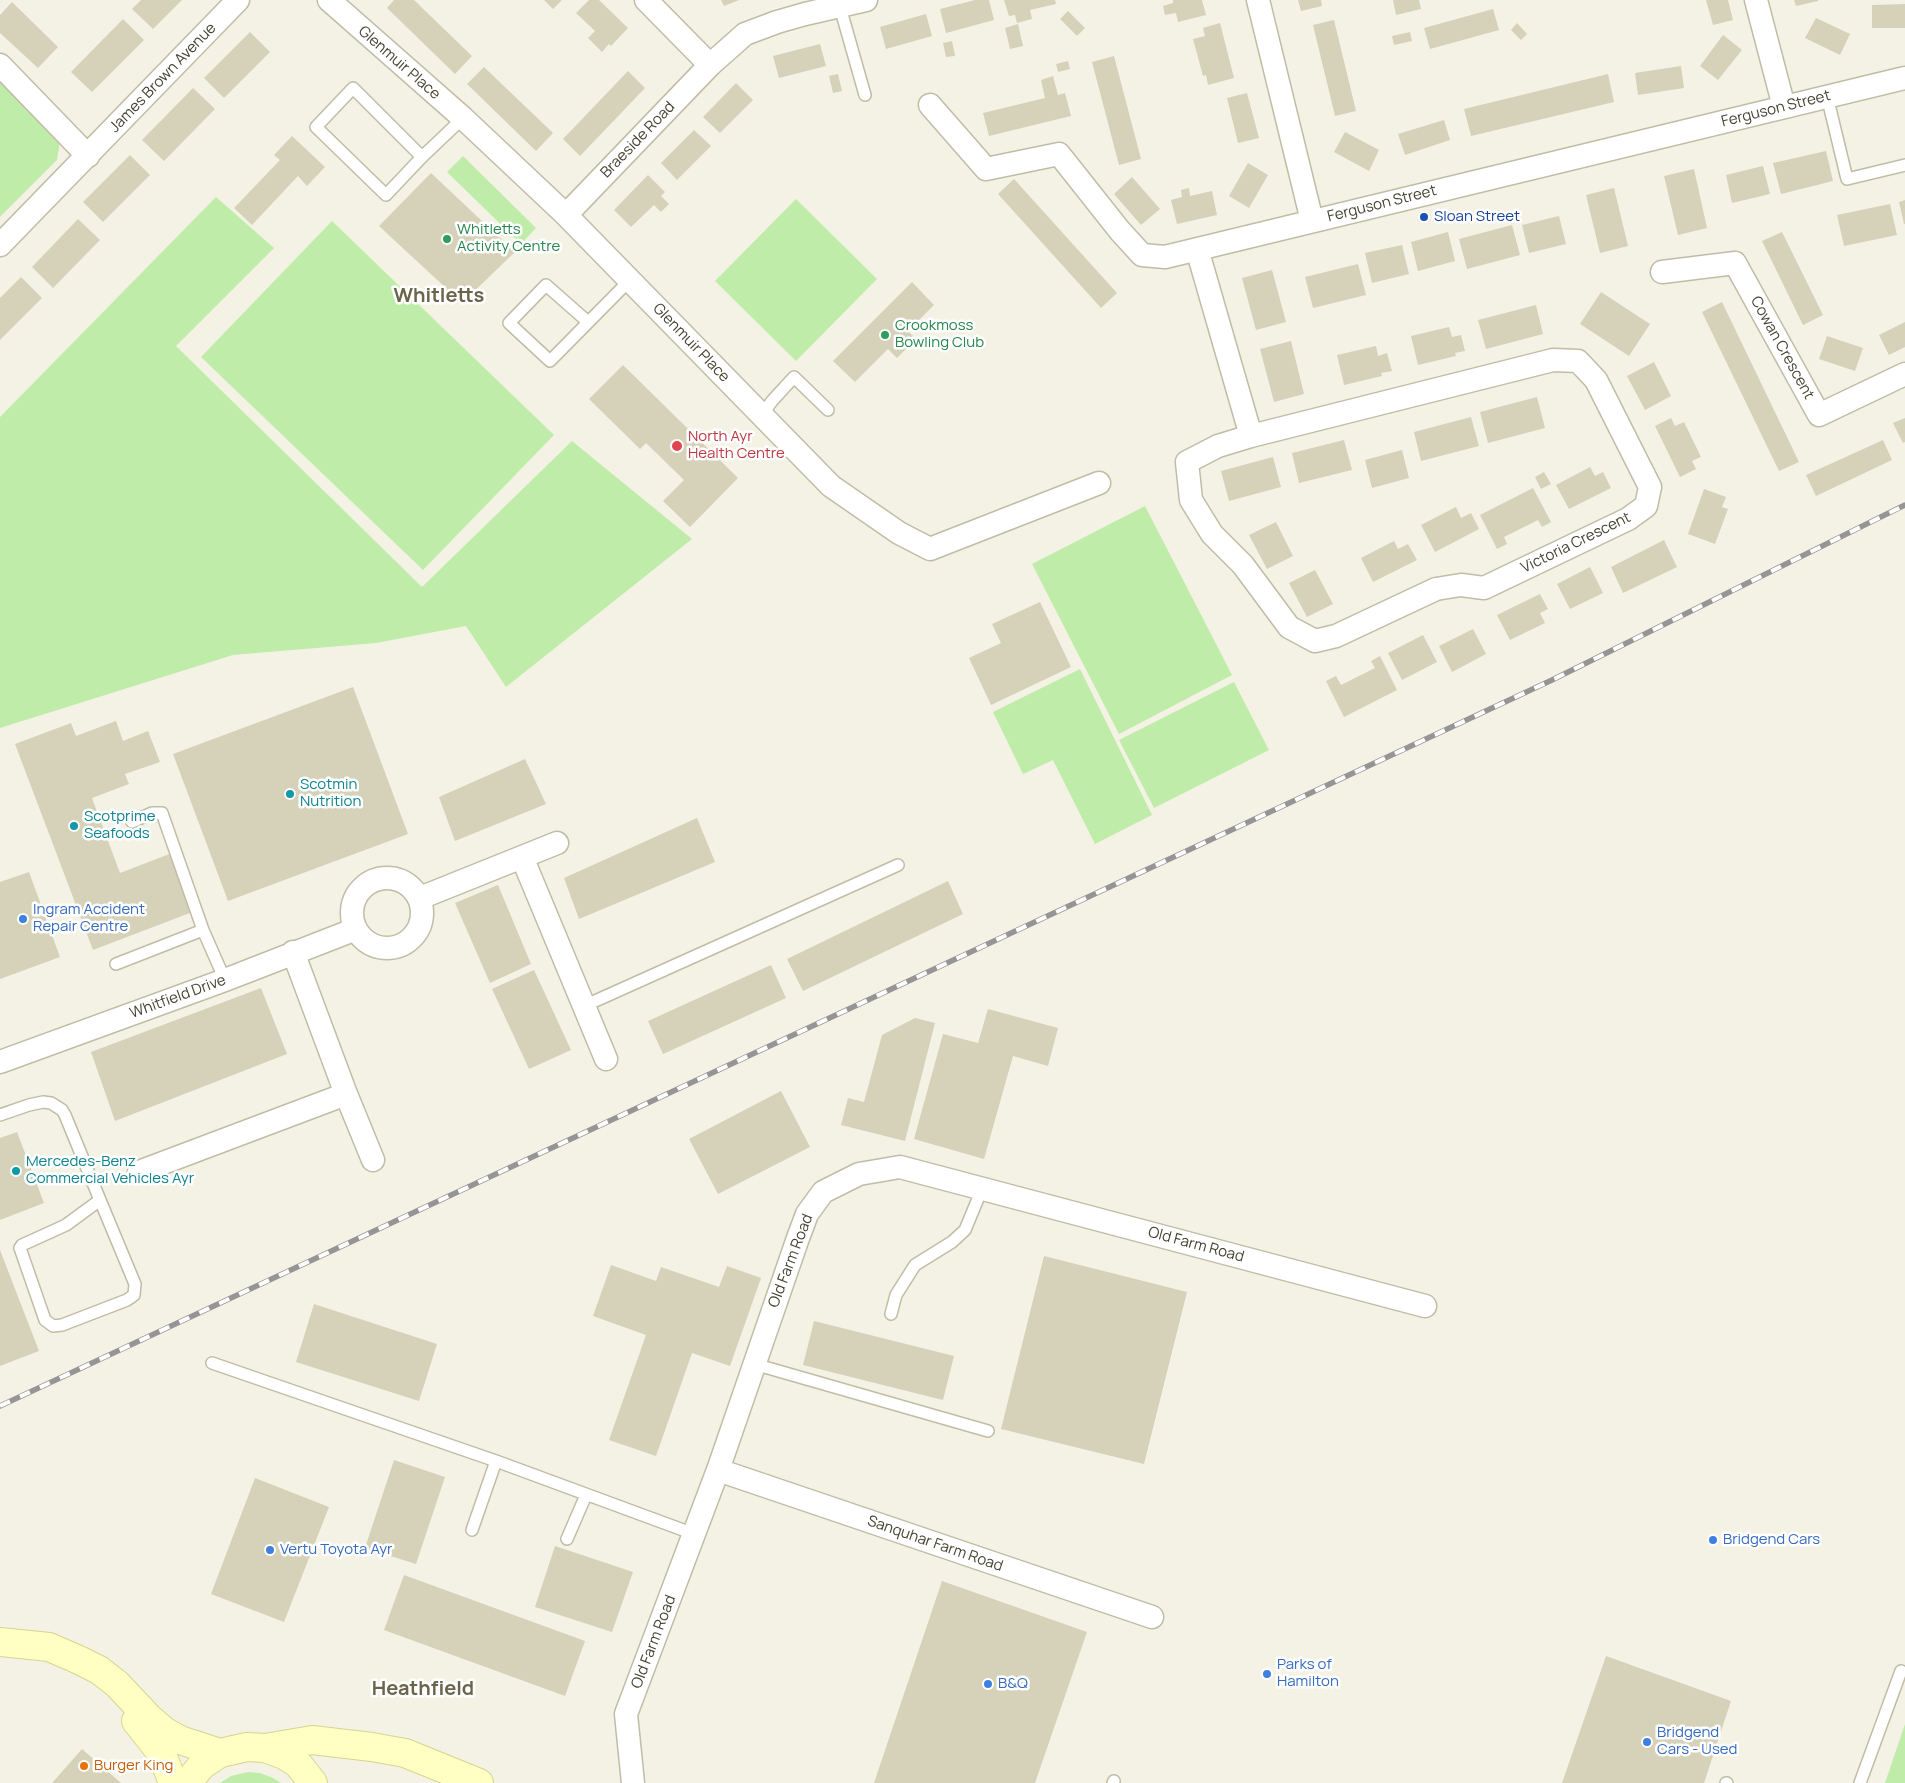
<!DOCTYPE html>
<html>
<head>
<meta charset="utf-8">
<style>
  body { margin:0 }
  canvas { display:block; background:#f4f2e4 }
</style>
</head>
<body>
<canvas width="1905" height="1783"></canvas>
<script>
const c = document.querySelector('canvas').getContext('2d');
c.lineJoin = 'round';
function fillPath(path, color) { c.fillStyle = color; c.fill(path, 'evenodd'); }
const toPath = rows => new Path2D(rows.map(r => 'M' + r).join(''));
function strokePath(path, color, width, dash) { c.strokeStyle = color; c.lineWidth = width; c.lineCap = dash ? 'butt' : 'round'; c.setLineDash(dash || []); c.stroke(path); }
function label(font, color, halo, rows, align = 'center') {
  c.font = font + ' Manrope,sans-serif'; c.lineWidth = 5; c.setLineDash([]); c.textBaseline = 'middle'; c.strokeStyle = halo; c.fillStyle = color; for (const [text, x, y, turn = 0] of rows) {
    c.save(); c.translate(x, y); c.rotate((+turn || 0) * Math.PI / 180); c.textAlign = isNaN(turn) ? turn : align; if (halo) c.strokeText(text, 0, 0); c.fillText(text, 0, 0); c.restore();
  }
}
fillPath(toPath([
  [0,79,60,141,57,160,0,217],
  [463,156,536,228,521,244,447,172],
  [216,197,274,248,176,346,422,587,572,441,692,539,506,687,466,626,376,643,233,655,0,728,0,417],
  [796,199,877,279,796,361,715,281],
  [332,221,554,435,423,570,201,357],
  [1145,506,1232,675,1119,734,1032,564],
  [1080,669,1152,815,1095,844,1053,760,1023,774,993,712],
  [1234,682,1269,750,1154,808,1119,740],
  [1905,1724,1905,1783,1885,1783],
  [248,1772,260,1773,273,1778,281,1783,220,1783,231,1776]
]), '#bfeca9');
fillPath(toPath([
  [141,0,182,0,153,29,132,9],
  [394,0,414,0,472,56,455,74,387,8],
  [544,0,562,0,553,9],
  [589,0,599,0,628,28,611,46,609,44,602,52,588,38,595,31,576,13],
  [721,0,739,0,724,6],
  [975,0,989,0,994,20,946,33,940,9],
  [1004,0,1055,0,1056,4,1030,10,1032,19,1017,23,1015,15,1009,16],
  [1173,0,1202,0,1206,15,1178,22,1176,13,1165,15,1163,6,1173,3],
  [1298,0,1321,0,1322,6,1301,11],
  [1393,0,1419,0,1421,9,1396,15],
  [1706,0,1728,0,1733,20,1713,25],
  [1794,0,1818,0,1818,1,1796,6],
  [12,2,58,47,38,68,0,33,0,15],
  [1905,4,1905,28,1872,28,1872,5],
  [1493,9,1499,30,1430,49,1424,28],
  [1068,11,1085,28,1077,36,1060,19],
  [926,14,932,36,886,49,880,27],
  [1816,18,1850,34,1840,55,1805,38],
  [123,19,144,40,92,92,71,72],
  [1334,20,1356,111,1335,116,1313,25],
  [1220,23,1234,78,1208,85,1206,75,1203,76,1193,39,1205,36,1203,28],
  [1517,23,1527,34,1521,40,1511,30],
  [1018,24,1023,46,1010,49,1005,28],
  [250,32,270,52,224,98,204,78],
  [1410,32,1412,41,1394,45,1392,36],
  [1723,35,1742,50,1718,80,1700,66],
  [952,41,955,56,946,57,943,43],
  [820,44,826,66,779,78,773,56],
  [1114,56,1141,159,1119,165,1092,62],
  [1068,61,1070,69,1058,72,1056,64],
  [1681,66,1684,88,1638,95,1635,73],
  [484,67,553,133,536,151,467,84],
  [628,71,645,88,580,156,563,139],
  [838,74,842,91,833,93,829,76],
  [1608,74,1614,102,1471,136,1464,109],
  [1053,76,1058,95,1065,93,1071,116,989,136,983,113,1045,98,1041,80],
  [736,83,753,100,720,133,703,117],
  [193,88,215,109,164,161,142,140],
  [1247,93,1259,138,1238,143,1227,98],
  [1444,120,1450,140,1405,155,1398,134],
  [694,130,711,146,677,180,661,163],
  [1345,132,1379,150,1369,171,1334,152],
  [292,136,325,167,307,186,298,176,252,225,234,208,280,160,274,155],
  [1826,151,1833,181,1781,194,1773,163],
  [130,155,150,175,103,222,83,202],
  [1248,163,1268,175,1249,208,1229,196],
  [1763,166,1770,194,1732,203,1726,175],
  [1694,169,1707,228,1678,235,1664,176],
  [431,173,515,252,462,303,379,226],
  [648,175,665,192,661,196,669,204,661,212,654,205,631,227,614,210],
  [1132,177,1160,209,1141,225,1114,194],
  [1014,179,1117,293,1101,308,998,194],
  [1189,188,1190,196,1212,191,1217,215,1177,224,1171,200,1182,197,1181,190],
  [1614,188,1628,246,1600,253,1586,195],
  [1905,200,1905,224,1904,224,1899,202],
  [1890,204,1897,235,1844,246,1837,215],
  [1559,216,1566,244,1529,253,1522,225],
  [78,219,100,240,53,288,32,267],
  [1512,225,1520,255,1467,269,1459,239],
  [1448,232,1455,261,1418,271,1411,242],
  [1782,232,1823,315,1803,325,1762,241],
  [1402,245,1409,274,1372,283,1365,253],
  [1358,264,1366,295,1313,308,1305,277],
  [1272,270,1286,322,1256,330,1242,278],
  [21,277,42,298,0,340,0,298],
  [912,282,934,305,908,331,916,339,897,358,888,349,855,382,833,361],
  [1601,292,1650,324,1629,356,1580,324],
  [1722,302,1799,462,1779,471,1702,312],
  [1536,305,1543,334,1486,349,1478,320],
  [1905,322,1905,347,1889,355,1879,335],
  [1449,327,1452,337,1461,335,1465,351,1455,353,1456,356,1418,365,1411,336],
  [1827,336,1863,348,1855,371,1819,359],
  [1291,341,1304,394,1274,402,1260,349],
  [1376,346,1378,356,1387,353,1392,371,1381,373,1382,376,1344,385,1337,355],
  [1654,362,1671,396,1645,410,1627,376],
  [623,365,738,478,690,527,663,501,684,480,646,443,640,449,589,399],
  [1537,397,1545,428,1488,443,1480,412],
  [1471,417,1479,446,1421,461,1414,432],
  [1671,418,1675,426,1684,422,1701,457,1692,461,1696,469,1680,477,1655,426],
  [1905,418,1905,442,1903,443,1893,423],
  [1344,440,1352,470,1299,483,1292,453],
  [1883,440,1892,460,1816,496,1806,475],
  [1402,450,1409,478,1372,488,1365,460],
  [1273,457,1281,487,1229,501,1221,471],
  [1590,467,1595,476,1603,472,1611,488,1569,509,1556,485],
  [1544,472,1551,484,1541,489,1535,477],
  [1533,488,1551,522,1542,527,1538,520,1504,537,1507,544,1497,549,1480,515],
  [1704,489,1726,497,1722,507,1728,509,1715,544,1688,534],
  [1456,507,1461,518,1471,513,1479,529,1435,552,1421,525],
  [1276,522,1293,556,1267,569,1249,535],
  [1664,540,1677,567,1623,593,1611,567],
  [1394,541,1398,549,1408,544,1417,560,1373,582,1361,558],
  [1590,567,1603,593,1570,609,1557,584],
  [1315,570,1333,604,1307,617,1289,583],
  [1540,594,1548,609,1540,613,1545,623,1510,640,1497,615],
  [1040,602,1071,667,991,705,969,658,1001,643,992,624],
  [1473,629,1486,654,1452,672,1439,646],
  [1423,635,1437,662,1402,680,1388,653],
  [1380,656,1397,690,1344,717,1326,681,1336,676,1341,685,1375,668,1371,661],
  [353,687,408,834,228,901,173,754],
  [116,721,123,741,148,731,160,762,125,774,129,784,92,798,120,873,172,853,195,911,93,950,15,744,71,723,76,736],
  [525,759,546,804,455,841,439,797],
  [697,818,715,862,579,919,564,878],
  [29,872,60,957,0,979,0,882],
  [948,881,963,914,803,991,787,959],
  [498,885,531,964,490,983,455,903],
  [771,965,786,998,663,1054,648,1021],
  [534,970,571,1050,529,1069,492,989],
  [261,988,287,1054,115,1121,91,1052],
  [988,1009,1058,1028,1048,1066,1013,1056,984,1159,914,1139,943,1034,978,1043],
  [915,1018,935,1023,905,1141,841,1125,848,1098,864,1102,882,1035],
  [781,1091,810,1147,718,1194,689,1139],
  [17,1132,44,1203,0,1220,0,1138],
  [0,1250,39,1351,0,1366],
  [1044,1256,1187,1292,1144,1464,1001,1429],
  [611,1265,656,1281,661,1267,719,1287,727,1266,761,1278,730,1366,692,1353,656,1456,609,1440,646,1335,593,1316],
  [314,1304,437,1344,419,1401,296,1362],
  [814,1321,954,1356,943,1400,803,1365],
  [394,1460,445,1477,416,1564,365,1548],
  [255,1478,329,1507,284,1622,211,1594],
  [555,1546,633,1572,612,1632,535,1607],
  [404,1575,585,1641,565,1696,384,1630],
  [942,1581,1087,1632,1035,1783,874,1783],
  [1606,1656,1731,1701,1704,1783,1562,1783],
  [82,1749,121,1783,52,1783]
]), '#d6d1b9');
const service = toPath([
  [840,7,865,95],
  [1827,96,1847,179,1905,165],
  [422,157,353,88,316,127,386,195,422,157,463,118],
  [588,322,546,285,509,323,550,361,630,280],
  [762,415,772,401,794,377,828,410],
  [132,822,152,813,162,813,203,930,225,980],
  [116,964,203,930],
  [584,1006,898,865],
  [0,1115,29,1105,43,1102,51,1103,62,1110,65,1115,100,1200,135,1284,134,1295,127,1300,62,1325,53,1326,45,1320,20,1248,22,1245,66,1225,100,1200],
  [891,1314,896,1295,915,1265,952,1242,965,1230,982,1189],
  [212,1363,496,1461],
  [754,1364,988,1431],
  [472,1530,496,1461,694,1534],
  [567,1539,586,1495],
  [1113,1783,1114,1781],
  [1726,1783,1727,1783],
  [1860,1783,1901,1671]
]);
const minor = toPath([
  [329,0,463,118,566,215,831,486,899,533,930,549,1099,483],
  [646,0,710,65],
  [1258,0,1312,221],
  [1756,0,1784,107],
  [0,65,88,156],
  [930,105,986,169,1059,154,1120,231,1142,255,1165,257,1905,78],
  [566,215,710,65,745,34,777,22,805,14,866,0],
  [0,245,238,0],
  [1197,249,1251,436],
  [1662,272,1735,263,1819,415,1905,374],
  [1553,360,1578,361,1596,380,1650,487,1646,506,1628,519,1484,588,1461,585,1436,589,1336,636,1315,641,1289,627,1243,565,1212,534,1191,500,1187,462,1218,446,1251,436,1553,360],
  [522,857,606,1059],
  '352 913a35 35 0 1 1 70 0a35 35 0 1 1-70 0Z',
  [420,898,557,843],
  [293,952,346,1094,373,1160],
  [0,1062,225,980,356,929],
  [139,1172,346,1094],
  [718,1470,1152,1617],
  [633,1783,626,1714,718,1470,798,1238,807,1214,823,1192,859,1174,900,1167,1425,1306]
]);
const secondary = toPath([
  [0,1642,49,1647,79,1660,99,1670,117,1684,150,1719,164,1731,180,1740,220,1753],
  [136,1721,162,1754,173,1783],
  [265,1748,312,1740,372,1747,405,1753,479,1783],
  [187,1783,202,1765,220,1753,247,1747,265,1748,284,1755,298,1764,313,1783]
]);
strokePath(service, '#c0bda6', 14);
strokePath(minor, '#c0bda6', 25);
strokePath(secondary, '#d7d490', 30);
strokePath(service, '#fff', 11);
strokePath(minor, '#fff', 22);
strokePath(secondary, '#fffec3', 28);
const rail = toPath([
  [0,1406,1552,680,1905,505]
]);
strokePath(rail, '#959595', 5.5);
strokePath(rail, '#fff', 4, [11]);
for (const [x, y, r, color] of [
  [1424,217,5,"#1a4fb4"],
  [447,239,5,"#2e9e5b"],
  [885,335,5,"#2e9e5b"],
  [677,446,6,"#e0444e"],
  [290,794,5,"#0f9aa8"],
  [74,826,5,"#0f9aa8"],
  [23,919,5,"#3f7fe0"],
  [16,1171,5,"#0f9aa8"],
  [1713,1540,5,"#3f7fe0"],
  [270,1550,5,"#3f7fe0"],
  [1267,1674,5,"#3f7fe0"],
  [988,1684,5,"#3f7fe0"],
  [1647,1742,5,"#3f7fe0"],
  [84,1766,5,"#e8710a"]
]) { const dot = new Path2D(); dot.arc(x, y, r, 0, 2 * Math.PI); c.fillStyle = color; c.fill(dot); strokePath(dot, '#fff', 2); }
label('15px', '#464333', '#fff', [
  ["Glenmuir Place",399,63,41],
  ["James Brown Avenue",163,78,-46],
  ["Ferguson Street",1776,109,-14],
  ["Braeside Road",638,140,-46],
  ["Ferguson Street",1382,204,-14],
  ["Glenmuir Place",691,343,46],
  ["Cowan Crescent",1782,348,61],
  ["Victoria Crescent",1576,543,-26],
  ["Whitfield Drive",178,997,-20],
  ["Old Farm Road",1196,1245,15],
  ["Old Farm Road",791,1261,-69],
  ["Sanquhar Farm Road",935,1544,19],
  ["Old Farm Road",654,1642,-69]
]);
label('15px', '#164399', '#fff', [
  ["Sloan Street",1434,217]
], 'left');
label('15px', '#27864d', '#fff', [
  ["Whitletts",457,230],
  ["Activity Centre",457,247],
  ["Crookmoss",895,326],
  ["Bowling Club",895,343]
], 'left');
label('15px', '#be3a42', '#fff', [
  ["North Ayr",688,437],
  ["Health Centre",688,454]
], 'left');
label('15px', '#0d838f', '#fff', [
  ["Scotmin",300,785],
  ["Nutrition",300,802],
  ["Scotprime",84,817],
  ["Seafoods",84,834],
  ["Mercedes-Benz",26,1162],
  ["Commercial Vehicles Ayr",26,1179]
], 'left');
label('15px', '#366cbe', '#fff', [
  ["Ingram Accident",33,910],
  ["Repair Centre",33,927],
  ["Bridgend Cars",1723,1540],
  ["Vertu Toyota Ayr",280,1550],
  ["Parks of",1277,1665],
  ["Hamilton",1277,1682],
  ["B&Q",998,1684],
  ["Bridgend",1657,1733],
  ["Cars - Used",1657,1750]
], 'left');
label('15px', '#c56008', '#fff', [
  ["Burger King",94,1766]
], 'left');
label('bold 20px', '#6a644a', '#fff', [
  ["Whitletts",439,296],
  ["Heathfield",423,1689]
]);
</script>
</body>
</html>
